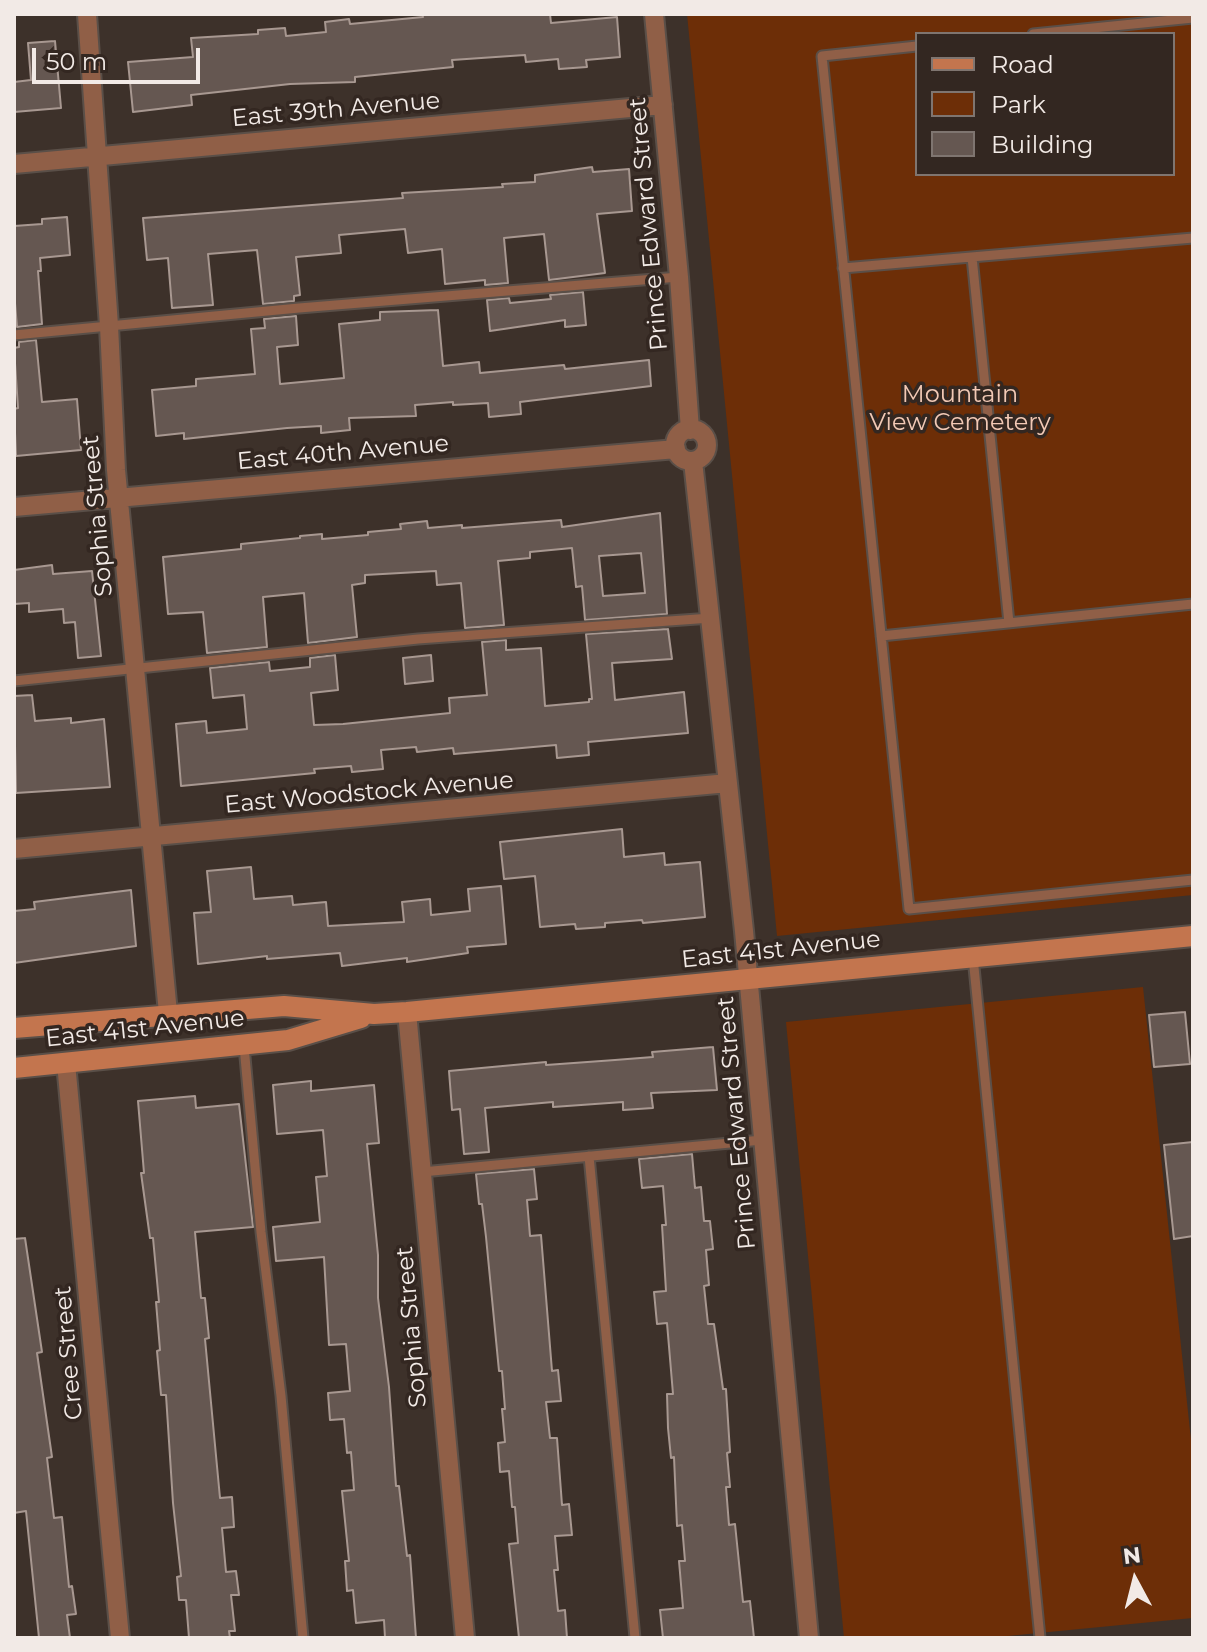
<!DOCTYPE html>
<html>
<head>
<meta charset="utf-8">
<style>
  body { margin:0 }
  #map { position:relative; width:1207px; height:1652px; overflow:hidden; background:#3d312a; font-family:Montserrat,sans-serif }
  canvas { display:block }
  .frame { position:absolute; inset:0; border:16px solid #f2eae6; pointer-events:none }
  .legend { position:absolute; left:915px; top:32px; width:260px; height:144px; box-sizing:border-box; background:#332721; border:2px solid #7f7570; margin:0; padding:10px 14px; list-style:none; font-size:24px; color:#f2eae6 }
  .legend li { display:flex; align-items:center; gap:16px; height:40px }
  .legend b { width:40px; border:2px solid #7f7570 }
  .north { position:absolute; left:1095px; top:1540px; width:80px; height:80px; -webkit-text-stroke:6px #332721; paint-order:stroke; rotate:353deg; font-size:22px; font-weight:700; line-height:32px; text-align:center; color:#f2eae6 }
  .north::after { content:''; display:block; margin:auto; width:28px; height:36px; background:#f2eae6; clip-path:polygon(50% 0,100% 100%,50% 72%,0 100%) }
  .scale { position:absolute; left:32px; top:48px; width:168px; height:36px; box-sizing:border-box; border:4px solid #f2eae6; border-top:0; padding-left:10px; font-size:24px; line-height:28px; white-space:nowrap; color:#f2eae6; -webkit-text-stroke:6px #332721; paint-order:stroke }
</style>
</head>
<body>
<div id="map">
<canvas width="1207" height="1652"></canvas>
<div class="frame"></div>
<ul class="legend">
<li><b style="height:10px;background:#c3754e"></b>Road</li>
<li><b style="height:22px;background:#6d2e07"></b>Park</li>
<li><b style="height:22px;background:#655751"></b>Building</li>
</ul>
<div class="north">N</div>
<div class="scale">50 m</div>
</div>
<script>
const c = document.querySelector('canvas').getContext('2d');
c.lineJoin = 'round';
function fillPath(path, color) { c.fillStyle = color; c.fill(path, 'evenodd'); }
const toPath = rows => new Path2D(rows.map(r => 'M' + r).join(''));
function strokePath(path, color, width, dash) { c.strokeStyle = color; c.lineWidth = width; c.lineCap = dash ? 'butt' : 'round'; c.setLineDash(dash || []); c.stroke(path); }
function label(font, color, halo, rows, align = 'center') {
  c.font = font + ' Montserrat,sans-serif'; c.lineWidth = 7; c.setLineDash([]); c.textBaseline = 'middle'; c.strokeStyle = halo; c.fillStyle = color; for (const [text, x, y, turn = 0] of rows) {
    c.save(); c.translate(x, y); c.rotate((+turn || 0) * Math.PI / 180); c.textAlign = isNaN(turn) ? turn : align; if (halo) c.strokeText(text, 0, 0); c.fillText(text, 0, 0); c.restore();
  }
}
fillPath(toPath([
  [687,14,1193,14,1193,895,777,936],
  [917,34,1173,34,1173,174,917,174],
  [1143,987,1193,1459,1193,1618,987,1638,844,1638,786,1022]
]), '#6d2e07');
const building = toPath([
  [422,14,550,14,551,23,617,17,620,57,586,60,587,67,559,69,558,59,526,62,525,55,452,60,453,67,355,77,355,82,290,84,191,95,192,105,133,112,128,62,193,57,191,38,258,34,258,30,285,28,286,36,326,32,325,22,349,19,350,24,423,17,422,14],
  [55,41,61,108,14,112,14,82,31,80,28,43,55,41],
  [592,167,593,172,629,169,632,211,597,214,605,273,549,280,544,234,504,238,508,283,485,285,485,280,445,284,442,249,408,253,405,229,339,235,341,253,296,257,300,295,294,296,294,301,263,304,257,250,208,254,213,305,172,308,168,258,147,260,143,218,403,198,402,193,503,187,502,184,535,182,535,175,592,167],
  [67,217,70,255,40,258,41,271,38,271,42,324,17,327,14,291,14,226,42,224,42,219,67,217],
  [583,292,586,325,565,327,565,320,490,331,487,300,509,298,510,303,551,299,550,295,583,292],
  [438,310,443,366,479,362,480,373,564,365,565,369,649,360,651,386,520,402,521,414,489,417,488,403,453,405,453,402,415,405,416,416,349,418,350,430,321,433,321,426,287,428,184,439,184,433,156,436,152,390,196,386,196,379,255,374,251,329,265,328,264,319,296,316,298,345,277,347,280,384,344,378,339,324,380,320,380,312,438,310],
  [36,340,42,402,77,399,81,450,16,456,14,409,18,408,14,348,19,347,19,342,36,340],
  [660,513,667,614,585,620,582,586,576,587,572,548,530,552,530,558,498,561,504,625,465,628,461,583,437,585,436,571,365,575,365,583,352,585,357,637,308,643,304,593,263,597,267,647,207,653,203,612,168,614,163,557,241,549,241,544,300,538,300,536,322,534,322,539,368,535,368,532,401,529,400,524,427,521,428,528,462,525,462,528,561,520,562,527,660,513],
  [641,553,645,593,603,596,599,556,641,553],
  [52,565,53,574,92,571,101,656,78,658,75,622,64,623,63,609,29,612,29,603,14,604,14,570,52,565],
  [668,629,672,659,612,663,615,700,684,692,688,733,588,742,589,755,557,758,556,745,454,754,453,748,417,752,416,747,381,750,383,769,352,772,351,766,314,769,315,773,181,786,176,724,206,721,207,733,247,729,244,695,213,698,210,668,269,662,270,671,310,667,310,658,335,655,338,690,311,693,314,725,343,724,450,713,449,698,487,695,482,642,506,640,506,650,541,648,545,706,589,702,589,699,592,699,586,634,668,629],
  [431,655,433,681,405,684,403,658,431,655],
  [32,695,35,721,71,718,71,723,104,719,110,787,16,793,14,696,32,695],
  [622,829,624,857,664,853,665,865,700,862,705,917,643,923,642,920,605,923,605,927,576,929,575,924,540,927,535,876,504,879,500,842,622,829],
  [251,867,254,899,292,896,293,905,326,902,328,926,404,922,402,902,430,899,431,915,470,911,468,889,501,886,506,944,467,947,468,953,407,962,407,958,342,966,340,953,267,959,267,956,198,964,194,913,211,912,207,871,251,867],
  [131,890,136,946,14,963,14,911,35,909,34,902,131,890],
  [1185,1012,1190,1064,1154,1067,1149,1015,1185,1012],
  [713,1047,717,1090,651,1093,653,1108,623,1110,623,1102,553,1107,553,1102,485,1108,489,1152,464,1154,460,1109,452,1110,449,1071,546,1062,546,1065,615,1060,653,1057,652,1052,713,1047],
  [311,1081,311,1091,374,1085,379,1143,367,1144,378,1255,378,1298,389,1387,396,1486,399,1486,407,1556,410,1555,416,1638,385,1638,384,1620,356,1623,353,1590,347,1591,345,1561,349,1561,342,1491,354,1490,351,1452,347,1453,344,1419,330,1420,328,1393,350,1391,346,1344,329,1345,324,1257,276,1261,273,1227,320,1222,316,1177,327,1176,323,1130,277,1134,273,1085,311,1081],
  [195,1096,196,1108,239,1104,253,1227,195,1232,201,1298,205,1298,209,1338,205,1339,220,1498,232,1497,234,1527,222,1528,226,1572,236,1571,239,1595,231,1595,235,1631,229,1631,230,1638,189,1638,186,1600,179,1600,177,1577,181,1576,173,1503,166,1395,161,1395,157,1351,160,1350,156,1302,159,1302,153,1238,150,1238,141,1173,144,1173,138,1101,195,1096],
  [1193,1142,1193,1236,1174,1239,1164,1145,1193,1142],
  [692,1154,695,1188,701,1187,704,1221,710,1221,713,1249,706,1250,709,1285,704,1286,708,1324,714,1324,723,1389,726,1389,730,1452,727,1453,730,1487,726,1487,729,1525,735,1524,743,1602,750,1601,754,1638,663,1638,660,1610,683,1608,679,1561,685,1561,682,1525,677,1526,674,1457,671,1458,668,1428,667,1394,673,1394,667,1323,657,1324,654,1292,666,1291,662,1225,666,1225,663,1186,642,1188,639,1159,692,1154],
  [534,1169,537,1199,527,1200,530,1236,541,1235,552,1371,558,1370,561,1401,546,1402,550,1438,557,1438,562,1505,569,1504,572,1535,555,1536,558,1570,554,1570,558,1611,565,1610,567,1638,519,1638,509,1544,518,1543,515,1507,512,1507,509,1471,500,1472,498,1443,505,1442,502,1409,505,1409,502,1371,499,1371,486,1237,482,1204,479,1204,476,1174,534,1169],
  [25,1238,42,1352,37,1353,52,1457,47,1458,54,1518,62,1517,69,1587,72,1586,76,1614,67,1615,70,1638,39,1638,26,1511,14,1513,14,1239,25,1238]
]);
fillPath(building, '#655751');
strokePath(building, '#a89891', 2);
const service = toPath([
  [1033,34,1193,18],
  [917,46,822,56,909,909,1193,880],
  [972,257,1009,623],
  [843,268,1193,238],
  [14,335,299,308,679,277],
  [881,636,1193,604],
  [14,681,418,639,711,618],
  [973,957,1040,1638],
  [244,1046,261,1232,281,1396,303,1638],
  [589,1156,635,1638],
  [422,1172,762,1140]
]);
const minor = toPath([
  [87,14,109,326,116,470,168,1013],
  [654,14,679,277,690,430],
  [14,164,663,105],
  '675 445a16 16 0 1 1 32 0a16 16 0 1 1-32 0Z',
  [693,461,744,931,809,1638],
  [14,507,676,449],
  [14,849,728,783],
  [407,1012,465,1638],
  [66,1063,120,1638]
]);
const secondary = toPath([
  [14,1028,284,1006,374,1014,407,1012,1193,936],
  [14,1068,288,1040,361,1018]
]);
strokePath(service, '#5a4f48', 13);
strokePath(minor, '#5a4f48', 22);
strokePath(secondary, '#5a4f48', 24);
strokePath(service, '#905f47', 9);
strokePath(minor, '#905f47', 18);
strokePath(secondary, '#c3754e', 20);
label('24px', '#f2eae6', '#332721', [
  ["East 39th Avenue",336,110,-5],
  ["Prince Edward Street",649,224,-95],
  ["East 40th Avenue",343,453,-5],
  ["Sophia Street",98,516,-95],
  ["East Woodstock Avenue",369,793,-5],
  ["East 41st Avenue",781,950,-6],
  ["East 41st Avenue",145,1029,-6],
  ["Prince Edward Street",737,1123,-95],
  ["Sophia Street",412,1327,-95],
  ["Cree Street",69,1353,-95]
]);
label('24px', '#f2c9b5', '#332721', [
  ["Mountain",960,395],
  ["View Cemetery",960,423]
]);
</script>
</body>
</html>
